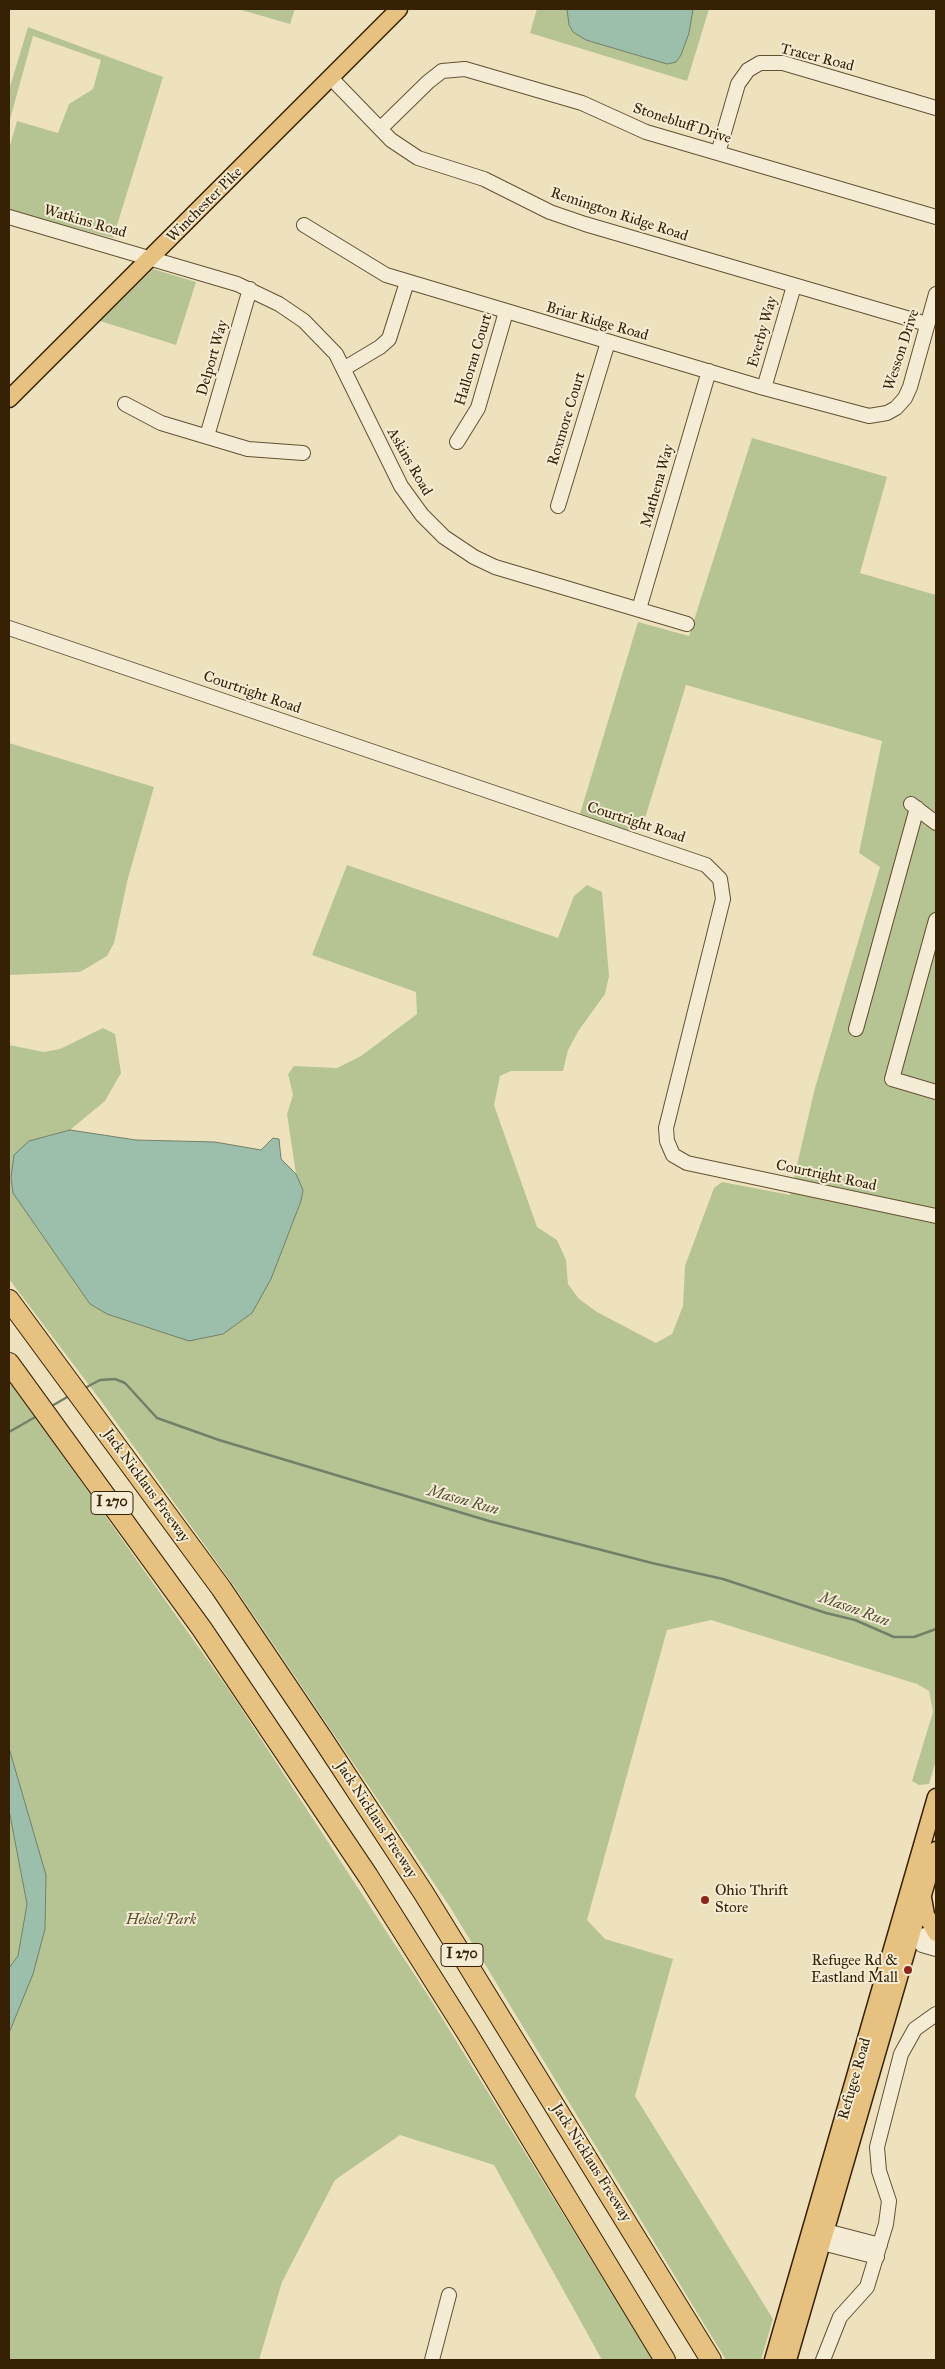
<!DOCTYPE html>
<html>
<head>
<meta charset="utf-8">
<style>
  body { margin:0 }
  #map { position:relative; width:945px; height:2369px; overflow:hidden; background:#eee2be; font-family:"IM FELL Great Primer",serif }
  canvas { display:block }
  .frame { position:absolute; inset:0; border:10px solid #362104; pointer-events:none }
</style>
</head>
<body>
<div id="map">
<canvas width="945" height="2369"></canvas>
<div class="frame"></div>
</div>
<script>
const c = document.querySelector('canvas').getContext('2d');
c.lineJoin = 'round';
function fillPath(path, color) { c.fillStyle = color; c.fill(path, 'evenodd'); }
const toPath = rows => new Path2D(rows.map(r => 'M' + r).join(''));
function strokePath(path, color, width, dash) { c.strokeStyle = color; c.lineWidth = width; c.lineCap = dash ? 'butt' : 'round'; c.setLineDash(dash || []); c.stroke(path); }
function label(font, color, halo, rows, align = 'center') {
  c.font = font + ' "IM FELL Great Primer",serif'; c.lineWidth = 4; c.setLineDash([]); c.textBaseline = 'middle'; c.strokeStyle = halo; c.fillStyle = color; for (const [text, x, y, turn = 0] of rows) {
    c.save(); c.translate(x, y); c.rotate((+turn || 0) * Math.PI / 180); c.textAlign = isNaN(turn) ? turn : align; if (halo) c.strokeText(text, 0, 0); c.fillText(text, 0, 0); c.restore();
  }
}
fillPath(toPath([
  [238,9,295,9,290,24],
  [537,9,709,9,687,81,530,33],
  [28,27,163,77,113,238,9,211,9,149,17,121,58,133,69,104,93,89,101,60,33,36,9,123,9,90],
  [153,269,196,282,176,345,100,321],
  [752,438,887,477,860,573,936,595,936,1211,793,1182,815,1088,880,867,859,853,882,741,686,685,645,818,635,817,628,834,579,817,638,622,689,636],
  [9,743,154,787,128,878,114,943,107,956,80,972,9,975],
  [347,865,558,938,574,896,587,885,602,892,609,976,605,994,579,1030,568,1050,563,1071,511,1071,500,1076,494,1105,537,1227,557,1240,566,1260,568,1284,579,1299,597,1312,656,1343,672,1334,683,1306,685,1266,714,1188,722,1182,790,1195,791,1191,936,1221,936,1760,929,1784,919,1785,912,1781,933,1712,929,1691,917,1684,711,1620,667,1630,587,1920,605,1939,673,1959,635,2096,773,2319,761,2360,726,2360,450,1907,234,1586,101,1401,9,1279,9,1045,44,1052,60,1049,103,1028,115,1034,121,1073,105,1101,70,1130,29,1141,301,1201,303,1191,296,1174,287,1114,293,1095,288,1074,294,1066,337,1068,361,1056,417,1014,416,992,312,955],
  [9,1380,231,1693,431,2000,653,2360,602,2360,494,2165,400,2135,335,2180,282,2282,259,2360,9,2360]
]), '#b6c494');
const water = toPath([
  [567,9,693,9,689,33,681,55,676,62,667,64,586,40,573,32,569,25,567,9],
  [70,1130,136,1140,215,1142,261,1150,273,1138,279,1139,281,1159,296,1174,303,1190,301,1201,271,1279,252,1313,223,1334,189,1341,107,1314,90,1304,13,1193,11,1177,14,1155,29,1141,70,1130],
  [9,1748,46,1875,45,1929,33,1974,9,2033,9,1968,18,1956,27,1904,9,1810,9,1748]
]);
fillPath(water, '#9bbfab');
strokePath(water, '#738068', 1);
strokePath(toPath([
  [83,1389,100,1380,115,1379,125,1383,157,1418,219,1440,489,1521,652,1563,723,1579,826,1613,855,1620,894,1637,914,1637,936,1629],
  [50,1407,69,1396],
  [9,1432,37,1416]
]), '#738068', 2.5);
const minor = toPath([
  [331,78,391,140,418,158,484,179,550,212,585,224,927,324],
  [381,128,428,82,442,71,465,69,582,103,646,132,936,217],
  [718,153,738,84,748,70,760,63,783,63,936,108],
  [9,217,237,284,279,304,304,321,336,354,401,486,422,515,444,537,474,557,495,567,687,624],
  [304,225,386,275,764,388,869,416,887,413,896,408,905,398,910,387,936,294],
  [345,368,380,347,389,339,407,282],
  [764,388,794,286],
  [125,404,161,423,248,449,303,453],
  [207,436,250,289],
  [457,442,478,408,506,312],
  [558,506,608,342],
  [639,609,709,371],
  [9,628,706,865,720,879,723,899,666,1128,667,1141,673,1155,687,1163,936,1216],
  [911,804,936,823],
  [936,920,892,1079,936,1092],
  [856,1029,917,808],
  [903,1933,917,1937,925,1935,936,1937],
  [917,1937,922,1945,936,1949],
  [826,2231,880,2245],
  [822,2243,877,2257],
  [432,2360,449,2295],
  [823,2360,840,2317,867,2287,886,2224,889,2201,879,2171,877,2147,901,2054,915,2029,936,2014]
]);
const major = toPath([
  [9,399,399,9],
  [923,1898,926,1915,936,1933],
  [773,2360,936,1797],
  [788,2360,936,1850]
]);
const highway = toPath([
  [9,1300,221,1588,322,1738,423,1892,711,2360],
  [9,1363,202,1629,368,1876,467,2033,665,2360]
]);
strokePath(minor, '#645132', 16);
strokePath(major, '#362104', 19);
strokePath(highway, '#362104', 22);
strokePath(minor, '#f4ecd5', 14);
strokePath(major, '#e7c17f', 16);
strokePath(highway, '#e7c17f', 20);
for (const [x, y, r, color] of [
  [705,1900,5,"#8f2418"],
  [908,1970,5,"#8f2418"]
]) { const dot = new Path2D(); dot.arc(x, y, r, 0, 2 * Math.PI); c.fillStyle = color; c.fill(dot); strokePath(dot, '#f4ecd5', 2); }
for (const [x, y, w] of [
  [112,1503,42],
  [462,1955,42]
]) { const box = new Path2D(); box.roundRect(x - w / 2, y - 11.5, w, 23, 4); c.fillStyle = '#f4ecd5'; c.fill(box); strokePath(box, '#362104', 1); }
label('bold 14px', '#362104', null, [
  ["I 270",112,1503],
  ["I 270",462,1955]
]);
label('15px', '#362104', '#f4ecd5', [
  ["Tracer Road",817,58,14],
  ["Stonebluff Drive",682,124,18],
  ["Winchester Pike",205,205,-45],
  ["Remington Ridge Road",619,215,18],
  ["Watkins Road",85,222,16],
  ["Briar Ridge Road",597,322,16],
  ["Everby Way",763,332,-74],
  ["Wesson Drive",902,350,-72],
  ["Delport Way",213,358,-74],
  ["Halloran Court",474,360,-73],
  ["Roxmore Court",567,419,-73],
  ["Askins Road",409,462,60],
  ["Mathena Way",658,486,-74],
  ["Courtright Road",252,693,19],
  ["Courtright Road",636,823,18],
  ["Courtright Road",826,1176,12],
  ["Jack Nicklaus Freeway",146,1486,54],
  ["Jack Nicklaus Freeway",376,1820,57],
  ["Refugee Road",855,2079,-74],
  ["Jack Nicklaus Freeway",591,2163,58]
]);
label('15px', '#362104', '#f4ecd5', [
  ["Ohio Thrift",715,1891],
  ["Store",715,1908],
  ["Refugee Rd &",898,1961,"right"],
  ["Eastland Mall",898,1978,"right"]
], 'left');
label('italic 15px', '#5c522f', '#f4ecd5', [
  ["Helsel Park",161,1920]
]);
label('italic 16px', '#545036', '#f4ecd5', [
  ["Mason Run",463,1501,16],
  ["Mason Run",854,1610,20]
]);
</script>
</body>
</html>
